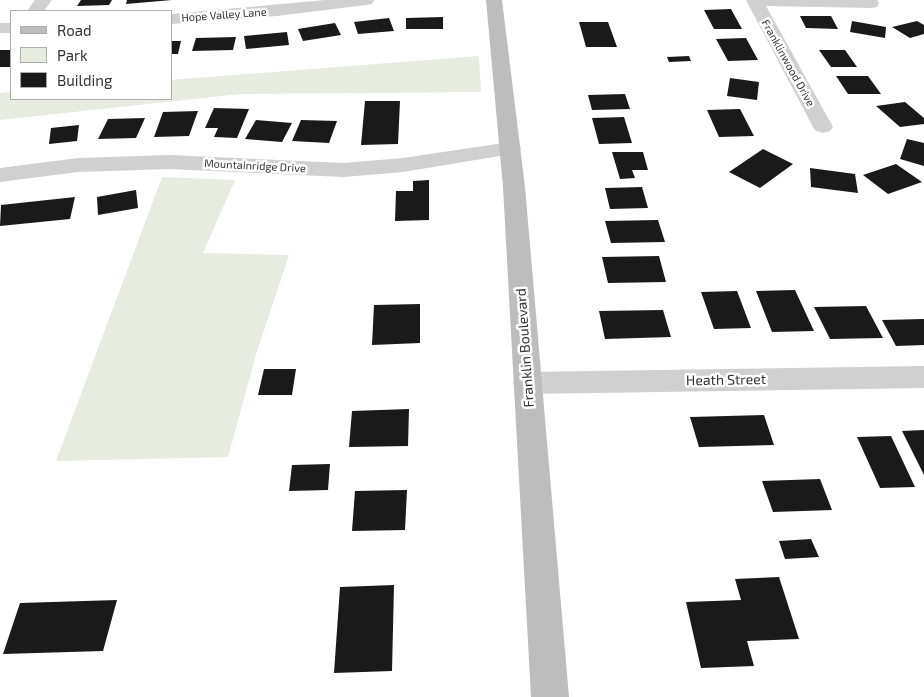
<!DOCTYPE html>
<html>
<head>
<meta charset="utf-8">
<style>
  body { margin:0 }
  #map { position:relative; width:924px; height:697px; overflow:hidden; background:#fff; font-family:"Exo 2",sans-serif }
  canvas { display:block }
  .legend { position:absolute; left:10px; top:10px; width:162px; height:90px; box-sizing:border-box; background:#fff; border:1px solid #adadad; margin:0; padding:6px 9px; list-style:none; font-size:15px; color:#333 }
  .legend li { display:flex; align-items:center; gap:10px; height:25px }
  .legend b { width:25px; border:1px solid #adadad }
</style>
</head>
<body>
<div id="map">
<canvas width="924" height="697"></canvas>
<ul class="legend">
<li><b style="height:6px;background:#bdbdbd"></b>Road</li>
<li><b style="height:14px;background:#e6ecdf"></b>Park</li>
<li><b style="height:14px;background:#1a1a1a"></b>Building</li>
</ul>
</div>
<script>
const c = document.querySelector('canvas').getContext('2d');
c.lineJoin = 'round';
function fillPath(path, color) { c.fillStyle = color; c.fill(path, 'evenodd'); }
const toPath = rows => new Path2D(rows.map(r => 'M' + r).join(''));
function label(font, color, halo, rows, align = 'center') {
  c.font = font + ' "Exo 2",sans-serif'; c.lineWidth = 5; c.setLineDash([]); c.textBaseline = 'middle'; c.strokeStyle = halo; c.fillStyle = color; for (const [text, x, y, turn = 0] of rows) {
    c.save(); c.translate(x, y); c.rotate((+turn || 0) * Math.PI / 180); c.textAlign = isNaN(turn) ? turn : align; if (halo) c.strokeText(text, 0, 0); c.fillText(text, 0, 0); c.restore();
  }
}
fillPath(toPath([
  [479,56,481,92,240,94,0,120,0,93,11,92,11,99,171,99,171,80],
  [162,177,235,180,203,253,289,255,257,351,228,457,56,461]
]), '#e6ecdf');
fillPath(toPath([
  [81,0,112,0,109,5,77,6],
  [127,0,172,0,126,4],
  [731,9,742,29,714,29,704,10],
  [800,16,831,16,838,29,806,28],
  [443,17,443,29,406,29,406,18],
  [389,18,394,31,358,34,354,22],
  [852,21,886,27,885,38,850,32],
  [917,21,924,25,924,34,910,38,892,27],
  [579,22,608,22,617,47,586,47],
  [335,23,341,35,303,41,298,29],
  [287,32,289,45,246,49,244,36],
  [236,37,233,50,192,51,196,38],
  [746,38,758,60,728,61,716,39],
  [171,41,181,41,178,54,171,54],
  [0,50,11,50,11,67,0,67],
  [819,50,845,50,857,67,831,67],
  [689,56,691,61,669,62,667,57],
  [836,76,868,76,881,94,848,94],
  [730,78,759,82,757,100,727,96],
  [625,94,630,109,592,110,588,95],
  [365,101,400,101,398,144,361,145],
  [905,102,924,118,924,124,900,127,876,106],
  [214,108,249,109,237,138,214,137,218,128,205,128],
  [740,109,754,136,719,137,707,110],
  [198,111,189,136,154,137,163,112],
  [624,117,632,143,599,144,592,118],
  [145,118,136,138,98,139,108,119],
  [256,120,292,123,282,142,245,139],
  [301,120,337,121,329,143,292,141],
  [79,125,77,141,49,144,51,128],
  [907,139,924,143,924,166,900,159],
  [763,149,793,164,760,188,729,172],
  [612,152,643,152,648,170,632,170,635,178,620,179],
  [896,164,922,182,888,194,863,175],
  [810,168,855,174,858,193,811,187],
  [429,180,429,220,395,221,396,191,413,191,413,181],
  [642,187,648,208,610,209,605,188],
  [136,190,138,208,98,215,97,197],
  [75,197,70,219,0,226,1,205],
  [658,220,665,242,611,243,605,221],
  [659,256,666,282,608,283,602,257],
  [795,290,814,331,772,332,756,291],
  [737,291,751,328,714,329,701,292],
  [420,304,420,343,372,345,374,305],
  [866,306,883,338,830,339,814,307],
  [663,310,671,337,605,339,599,311],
  [924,319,924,345,896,346,882,320],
  [264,369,296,369,292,395,258,395],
  [409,409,408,446,349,447,352,411],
  [764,415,774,445,699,447,690,417],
  [924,430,924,475,902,431],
  [891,436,915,487,880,488,857,437],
  [330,464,328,490,289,491,292,465],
  [820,479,832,510,773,512,762,481],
  [407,490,405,530,352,531,355,491],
  [811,539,819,557,785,559,779,541],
  [779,577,799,639,747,641,754,666,701,668,686,602,741,600,735,579],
  [394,585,392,671,334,673,340,587],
  [117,600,103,651,3,654,20,603]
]), '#1a1a1a');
fillPath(toPath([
  [35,0,52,0,44,11,27,11,35,0],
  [325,0,374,0,372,4,366,5,277,16,171,24,171,14,325,0],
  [746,0,877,0,879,3,877,7,871,8,766,6,833,127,830,131,823,133,816,131,813,127,746,0],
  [0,23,11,23,11,33,0,33,0,23],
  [510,142,518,143,521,148,518,153,403,172,343,177,170,169,78,172,0,182,0,168,78,158,170,155,343,163,403,158,510,142],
  [924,366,924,388,527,394,517,391,513,383,517,375,527,372,924,366]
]), '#d0d0d0');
fillPath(toPath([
  [486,0,502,0,525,187,569,697,531,697,503,187,486,0]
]), '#bdbdbd');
label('11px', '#333', '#fff', [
  ["Hope Valley Lane",224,15,-4],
  ["Franklinwood Drive",788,63,61],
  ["Mountainridge Drive",255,166,3]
]);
label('14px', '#333', '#fff', [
  ["Franklin Boulevard",525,348,-94],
  ["Heath Street",726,380,-1]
]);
</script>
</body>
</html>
